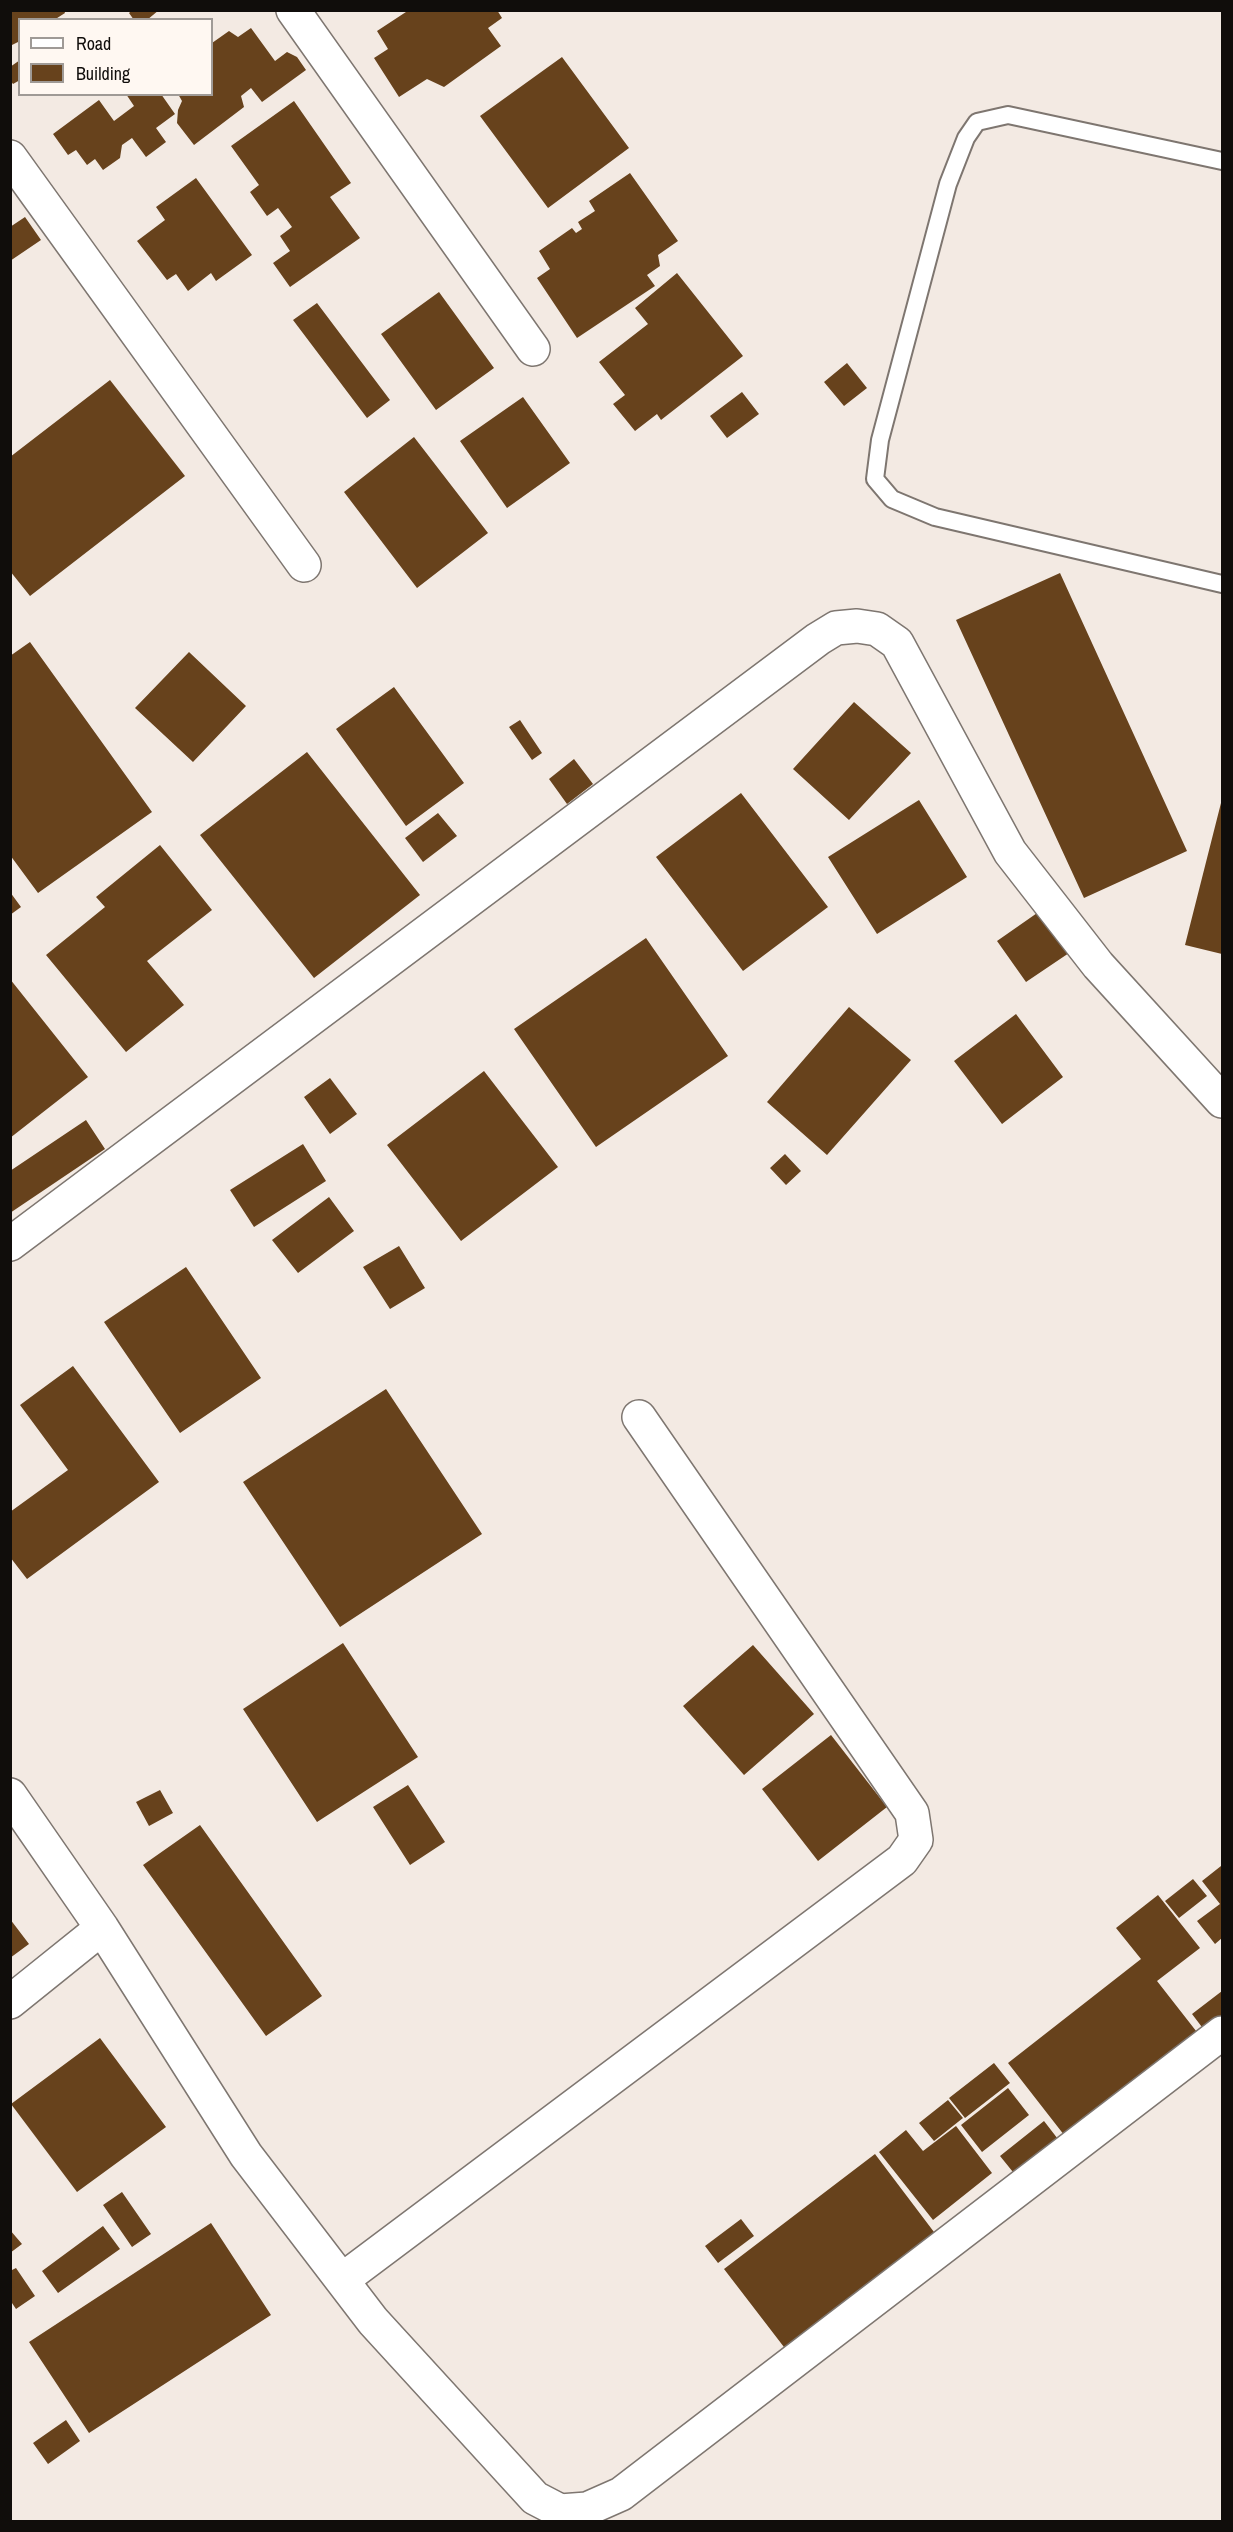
<!DOCTYPE html>
<html>
<head>
<meta charset="utf-8">
<style>
  body { margin:0 }
  #map { position:relative; width:1233px; height:2532px; overflow:hidden; background:#f3eae3; font-family:"Archivo Narrow",sans-serif }
  canvas { display:block }
  .frame { position:absolute; inset:0; border:12px solid #100d0b; pointer-events:none }
  .legend { position:absolute; left:18px; top:18px; width:195px; height:78px; box-sizing:border-box; background:#fff8f2; border:2px solid #9f9a96; margin:0; padding:8px 10px; list-style:none; font-size:18px; color:#100d0b }
  .legend li { display:flex; align-items:center; gap:12px; height:30px }
  .legend b { width:30px; border:2px solid #9f9a96 }
</style>
</head>
<body>
<div id="map">
<canvas width="1233" height="2532"></canvas>
<div class="frame"></div>
<ul class="legend">
<li><b style="height:8px;background:#fff"></b>Road</li>
<li><b style="height:16px;background:#67421c"></b>Building</li>
</ul>
</div>
<script>
const c = document.querySelector('canvas').getContext('2d');
c.lineJoin = 'round';
function fillPath(path, color) { c.fillStyle = color; c.fill(path, 'evenodd'); }
const toPath = rows => new Path2D(rows.map(r => 'M' + r).join(''));
function strokePath(path, color, width, dash) { c.strokeStyle = color; c.lineWidth = width; c.lineCap = dash ? 'butt' : 'round'; c.setLineDash(dash || []); c.stroke(path); }
fillPath(toPath([
  [10,10,64,10,65,13,54,20,20,20,20,41,10,46],
  [132,10,159,10,147,20,134,20,129,13],
  [409,10,497,10,502,18,488,28,501,46,444,87,427,79,399,97,374,58,388,49,377,31],
  [251,28,275,61,287,52,297,57,306,70,262,102,251,88,241,96,244,107,194,145,177,123,178,110,182,101,178,94,212,94,212,43,229,31,238,37],
  [562,57,629,148,548,208,480,116],
  [20,60,20,80,13,84,10,80,10,67],
  [126,94,161,94,175,114,156,128,166,142,146,157,132,138,122,145,120,158,103,170,95,159,87,165,76,150,68,155,53,134,99,100,114,121,134,106],
  [294,101,351,183,330,197,360,238,290,287,273,263,290,251,280,236,292,227,278,208,267,216,250,192,259,185,231,146],
  [630,173,678,241,658,255,660,266,647,275,655,286,577,338,537,278,550,269,539,251,572,228,576,233,582,229,578,222,595,211,589,201],
  [196,178,252,255,216,281,211,273,188,291,176,274,167,280,137,241,165,220,156,207],
  [25,217,41,240,10,261,10,227],
  [677,273,743,356,661,420,657,414,635,431,613,404,625,395,599,362,648,324,635,308],
  [439,292,494,368,436,410,381,334],
  [317,303,390,400,367,418,293,320],
  [847,363,867,388,844,406,824,382],
  [110,380,185,476,30,596,10,571,10,457],
  [742,392,759,414,727,438,710,416],
  [523,397,570,463,507,508,460,441],
  [414,437,488,533,417,588,344,492],
  [1060,573,1187,851,1084,898,956,620],
  [30,642,152,812,38,893,10,855,10,656],
  [189,652,246,706,193,762,135,708],
  [394,687,464,783,406,826,336,729],
  [854,702,911,753,849,820,793,769],
  [520,720,542,753,532,760,509,727],
  [307,752,420,895,314,978,200,835],
  [574,759,593,784,567,804,549,779],
  [741,793,828,907,743,971,656,857],
  [1222,799,1222,954,1185,945],
  [919,800,967,877,877,934,828,857],
  [438,813,457,836,423,862,405,838],
  [160,845,212,910,147,961,184,1005,126,1052,46,955,105,907,96,897],
  [10,892,21,907,10,915],
  [1040,911,1069,953,1026,982,997,941],
  [646,938,728,1056,596,1147,514,1029],
  [10,979,88,1077,10,1138],
  [849,1007,911,1060,827,1155,767,1102],
  [1016,1014,1063,1077,1002,1124,954,1061],
  [484,1071,558,1167,461,1241,387,1145],
  [330,1078,357,1114,330,1134,304,1097],
  [86,1120,105,1149,10,1213,10,1171],
  [303,1144,326,1181,254,1227,230,1190],
  [785,1154,801,1171,786,1185,770,1168],
  [329,1197,354,1231,298,1273,272,1240],
  [399,1246,425,1288,390,1309,363,1267],
  [186,1267,261,1378,180,1433,104,1322],
  [73,1366,159,1482,27,1579,10,1557,10,1512,68,1470,20,1405],
  [386,1389,482,1534,340,1627,243,1482],
  [343,1643,418,1757,317,1822,243,1709],
  [753,1645,814,1714,744,1775,683,1706],
  [831,1735,887,1807,818,1861,762,1789],
  [408,1785,445,1842,410,1865,373,1807],
  [160,1790,173,1813,149,1826,136,1802],
  [200,1825,322,1996,266,2036,143,1865],
  [1221,1866,1222,1938,1215,1944,1197,1921,1220,1904,1202,1881],
  [1193,1879,1207,1896,1179,1918,1165,1901],
  [1158,1895,1200,1948,1157,1981,1200,2036,1068,2140,1008,2063,1141,1959,1116,1928],
  [10,1919,29,1944,10,1958],
  [1222,1991,1222,2030,1211,2039,1192,2014],
  [100,2038,166,2127,77,2192,11,2104],
  [994,2063,1010,2083,965,2118,949,2098],
  [1008,2088,1029,2115,982,2152,961,2125],
  [948,2100,963,2118,934,2141,919,2123],
  [1044,2121,1061,2143,1017,2177,1000,2156],
  [956,2126,992,2173,933,2220,879,2152,906,2130,923,2151],
  [875,2154,937,2236,787,2351,724,2269],
  [122,2192,151,2234,132,2247,103,2205],
  [741,2219,754,2236,718,2263,705,2246],
  [211,2223,271,2315,89,2433,29,2342],
  [103,2226,120,2249,58,2293,42,2271],
  [10,2230,22,2244,10,2253],
  [16,2268,35,2296,16,2309,10,2300,10,2271],
  [66,2420,80,2441,48,2464,33,2443]
]), '#67421c');
const service = toPath([
  [1222,161,1008,115,977,122,966,138,948,184,880,440,875,479,892,499,935,517,1222,584]
]);
const minor = toPath([
  [293,10,533,349],
  [10,157,304,565],
  [10,1244,818,639,836,628,857,626,877,629,897,643,1010,852,1098,965,1222,1101],
  [10,1795,102,1928,246,2155,373,2321,535,2498,560,2511,587,2509,621,2494,1222,2033],
  [10,2002,102,1928],
  [342,2280,902,1860,916,1840,912,1813,639,1417]
]);
strokePath(service, '#7e7670', 20);
strokePath(minor, '#7e7670', 36);
strokePath(service, '#fff', 16);
strokePath(minor, '#fff', 33);
</script>
</body>
</html>
